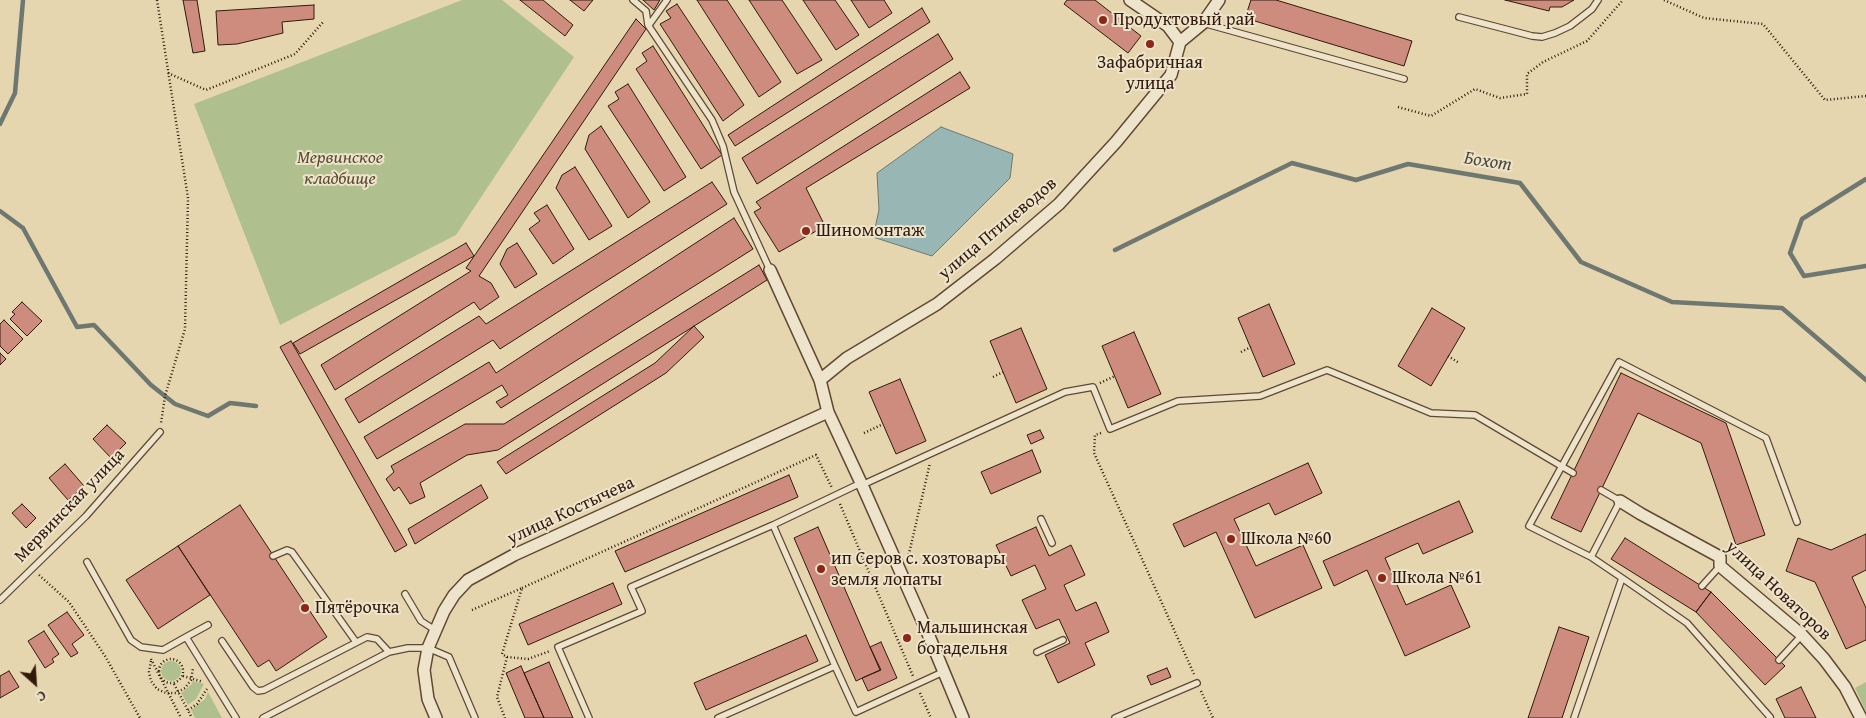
<!DOCTYPE html>
<html>
<head>
<meta charset="utf-8">
<style>
  body { margin:0 }
  #map { position:relative; width:1866px; height:718px; overflow:hidden; background:#e5d6b0; font-family:"Gentium Book Plus",serif }
  canvas { display:block }
  .north { position:absolute; left:10px; top:658px; width:50px; height:50px; -webkit-text-stroke:4px #eee4cc; paint-order:stroke; rotate:154deg; font-size:14px; font-weight:700; line-height:20px; text-align:center; color:#321a0b }
  .north::after { content:''; display:block; margin:auto; width:18px; height:22px; background:#321a0b; clip-path:polygon(50% 0,100% 100%,50% 72%,0 100%) }
</style>
</head>
<body>
<div id="map">
<canvas width="1866" height="718"></canvas>
<div class="north">С</div>
</div>
<script>
const c = document.querySelector('canvas').getContext('2d');
c.lineJoin = 'round';
function fillPath(path, color) { c.fillStyle = color; c.fill(path, 'evenodd'); }
const toPath = rows => new Path2D(rows.map(r => 'M' + r).join(''));
function strokePath(path, color, width, dash) { c.strokeStyle = color; c.lineWidth = width; c.lineCap = dash ? 'butt' : 'round'; c.setLineDash(dash || []); c.stroke(path); }
function label(font, color, halo, rows, align = 'center') {
  c.font = font + ' "Gentium Book Plus",serif'; c.lineWidth = 4; c.setLineDash([]); c.textBaseline = 'middle'; c.strokeStyle = halo; c.fillStyle = color; for (const [text, x, y, turn = 0] of rows) {
    c.save(); c.translate(x, y); c.rotate((+turn || 0) * Math.PI / 180); c.textAlign = isNaN(turn) ? turn : align; if (halo) c.strokeText(text, 0, 0); c.fillText(text, 0, 0); c.restore();
  }
}
fillPath(toPath([
  [462,0,502,0,574,57,456,235,280,325,194,104],
  '161 671a10 10 0 1 1 20 0a10 10 0 1 1-20 0Z',
  [193,681,204,684,196,699,188,705,181,693,191,685],
  [1866,682,1866,712,1855,688],
  [208,692,222,718,195,718,191,710,205,699]
]), '#b0bf8e');
const water = toPath([
  [941,127,1013,154,1010,178,932,256,873,237,879,210,877,173,941,127]
]);
fillPath(water, '#98b7b4');
strokePath(water, '#6f7870', 1);
strokePath(toPath([
  [0,124,15,93,23,0],
  [1866,179,1802,219,1790,253,1804,276,1866,266],
  [0,211,23,228,77,327,94,325,151,385,175,404,208,416,230,403,256,406],
  [1115,250,1292,163,1356,180,1408,164,1520,183,1581,262,1672,302,1782,308,1866,380]
]), '#6f7870', 4.5);
const building = toPath([
  [183,0,197,0,205,51,193,53,183,0],
  [520,0,543,0,573,25,565,36,520,0],
  [570,0,593,0,584,11,570,0],
  [643,0,660,0,654,10,643,0],
  [697,0,727,0,781,82,759,97,697,0],
  [749,0,782,0,822,60,797,74,749,0],
  [803,0,835,0,859,35,836,50,803,0],
  [851,0,884,0,892,13,869,28,851,0],
  [1067,0,1095,0,1141,36,1128,53,1064,4,1067,0],
  [1251,0,1276,0,1412,41,1404,66,1245,18,1251,0],
  [1505,0,1574,0,1562,7,1550,7,1549,11,1505,0],
  [677,4,744,105,723,121,660,24,671,18,666,11,677,4],
  [314,5,314,19,282,22,283,33,237,44,218,45,216,11,314,5],
  [922,8,930,22,735,146,728,135,922,8],
  [636,19,646,29,479,276,491,283,499,297,480,310,474,302,335,390,321,365,471,271,466,268,636,19],
  [938,34,953,59,757,184,742,158,938,34],
  [653,46,722,155,701,169,636,69,647,61,642,53,653,46],
  [960,72,970,88,806,188,825,226,779,252,754,212,761,208,756,202,960,72],
  [628,84,686,177,664,191,608,106,619,99,615,92,628,84],
  [601,126,650,202,628,218,585,149,589,135,601,126],
  [575,167,612,226,589,240,556,188,562,175,575,167],
  [712,182,727,204,500,349,493,340,359,423,345,399,479,316,486,324,712,182],
  [547,205,574,249,553,264,529,229,540,221,534,213,547,205],
  [734,218,753,249,501,408,496,402,508,395,502,385,377,459,364,437,489,362,496,373,734,218],
  [466,243,474,256,300,354,293,343,466,243],
  [517,243,537,274,515,288,500,264,507,249,517,243],
  [759,265,767,280,498,450,467,455,420,483,425,497,410,504,399,487,394,491,386,479,394,472,391,466,465,424,504,424,759,265],
  [22,302,42,321,27,336,10,319,15,314,12,312,22,302],
  [1269,304,1295,364,1263,377,1238,318,1269,304],
  [1432,308,1465,328,1431,386,1398,366,1432,308],
  [4,320,23,339,8,354,0,346,0,324,4,320],
  [694,326,704,337,666,373,506,474,497,462,655,363,694,326],
  [1021,328,1047,389,1016,403,990,341,1021,328],
  [1134,332,1161,394,1128,408,1102,346,1134,332],
  [291,341,407,545,395,552,280,347,291,341],
  [0,353,6,359,0,365,0,353],
  [1621,373,1726,423,1765,535,1736,545,1701,443,1638,413,1581,532,1551,518,1621,373],
  [900,379,926,441,896,454,869,392,900,379],
  [107,425,126,443,111,458,93,439,107,425],
  [1040,430,1044,438,1031,444,1027,435,1040,430],
  [1032,450,1041,472,991,494,981,472,1032,450],
  [1308,463,1322,493,1275,515,1269,503,1234,519,1256,566,1303,545,1322,588,1255,618,1216,532,1184,547,1173,524,1308,463],
  [65,464,84,486,68,500,49,478,65,464],
  [789,475,798,497,625,572,615,551,789,475],
  [481,485,488,498,415,544,408,529,481,485],
  [1459,501,1473,532,1423,554,1418,543,1385,558,1406,605,1451,585,1470,627,1405,656,1367,570,1334,586,1323,561,1459,501],
  [22,504,36,518,26,528,12,513,22,504],
  [240,505,327,637,276,671,269,660,258,667,178,546,240,505],
  [818,527,880,670,856,681,794,538,818,527],
  [1036,527,1049,556,1071,545,1085,575,1064,585,1076,611,1096,602,1109,632,1085,643,1095,665,1058,683,1045,655,1070,643,1059,619,1036,629,1022,600,1046,589,1035,565,1011,576,996,545,1036,527],
  [1866,534,1866,570,1852,577,1866,608,1866,640,1846,649,1815,582,1786,571,1798,538,1831,550,1866,534],
  [1625,538,1711,592,1696,612,1611,559,1625,538],
  [178,546,210,595,158,629,126,580,178,546],
  [613,583,622,604,528,645,519,624,613,583],
  [1711,592,1785,666,1765,685,1696,612,1711,592],
  [67,612,84,635,72,644,78,653,71,657,48,625,67,612],
  [1559,627,1589,637,1562,718,1528,718,1559,627],
  [44,631,59,654,52,659,54,662,45,668,28,641,44,631],
  [806,635,818,661,706,710,694,683,806,635],
  [881,642,897,678,868,691,862,678,881,670,870,647,881,642],
  [549,662,573,718,544,718,524,673,549,662],
  [521,666,524,673,544,718,525,718,506,673,521,666],
  [1167,668,1171,677,1151,685,1147,676,1167,668],
  [9,671,19,687,0,698,0,676,9,671],
  [1801,687,1816,718,1785,718,1776,699,1801,687]
]);
fillPath(building, '#ce8c7e');
strokePath(building, '#321a0b', 1);
const lane = toPath([
  [633,0,646,11,648,25,712,120,723,146,734,192,770,270],
  [1459,17,1532,36,1542,37,1555,33,1570,26,1592,9,1598,0],
  [1203,23,1404,79],
  [649,25,667,0],
  [862,485,1065,392,1093,387,1110,429,1178,401,1260,396,1327,370,1431,413,1475,415,1573,473],
  [1041,519,1052,543],
  [773,525,835,666],
  [273,556,287,550,292,552,356,642],
  [1591,557,1620,501,1601,490],
  [87,562,131,640,141,647,163,650,186,637,236,718],
  [1622,578,1687,623,1770,717],
  [1702,586,1720,566],
  [405,594,421,621,435,630],
  [0,600,86,516,160,432],
  [186,637,208,625],
  [222,641,253,687,258,691,264,690,367,637,377,639,389,652],
  [1037,652,1063,640],
  [1779,660,1802,635],
  [263,718,389,652,408,648,428,648,449,657,475,718],
  [589,718,558,647,642,611,631,587,773,525,861,483],
  [718,718,835,666,856,712,943,672],
  [1115,718,1197,683],
  [1574,718,1622,578,1591,557,1529,526,1619,362,1766,438,1797,522]
]);
const street = toPath([
  [1130,0,1168,26,1180,42],
  [770,270,820,380,828,412,862,485,929,636,963,718],
  [820,380,847,358,937,304,995,259,1059,204,1116,142,1171,75,1180,42,1203,23,1219,0],
  [1620,501,1641,514,1720,557,1720,566,1802,635,1824,659,1845,687,1861,718],
  [436,718,428,699,424,670,428,648,444,611,454,595,468,580,514,555,828,412]
]);
strokePath(lane, '#5f4934', 8);
strokePath(street, '#5f4934', 14);
strokePath(toPath([
  [157,0,188,198,185,329,165,396,161,423],
  [1664,0,1704,18,1763,24,1825,100,1866,96],
  [168,73,206,90,295,54,324,21],
  [1398,107,1431,116,1475,89,1500,98,1527,94,1527,74,1543,62,1587,41,1623,0],
  [1241,352,1251,347],
  [1448,356,1459,363],
  [993,377,1003,372],
  [1100,383,1115,376],
  [864,433,883,424],
  [1101,433,1095,435,1094,453,1194,674],
  [840,504,913,676],
  [908,558,930,463],
  [39,575,69,602,105,656,140,718],
  [522,588,816,455,832,488],
  [472,610,522,588,502,654,507,657,497,697,505,718],
  [507,657,528,659,550,651],
  '159 671a12 12 0 1 1 24 0a12 12 0 1 1-24 0Z',
  [151,659,181,718],
  [151,661,149,672,151,681,157,689,166,693,176,693,185,688,191,680,193,668],
  [183,676,203,682],
  [174,684,192,718],
  [1201,691,1213,718],
  [920,693,931,718],
  [188,710,197,704,207,689]
]), '#321a0b', 2.5, [1, 2.5]);
strokePath(lane, '#eee4cc', 5.5);
strokePath(street, '#eee4cc', 11);
for (const [x, y, r, color] of [
  [1103,20,5,"#8f2418"],
  [1150,44,5,"#8f2418"],
  [806,231,5,"#8f2418"],
  [1231,539,5,"#8f2418"],
  [821,569,5,"#8f2418"],
  [1382,578,5,"#8f2418"],
  [305,608,5,"#8f2418"],
  [907,638,5,"#8f2418"]
]) { const dot = new Path2D(); dot.arc(x, y, r, 0, 2 * Math.PI); c.fillStyle = color; c.fill(dot); strokePath(dot, '#eee4cc', 2); }
label('18px', '#321a0b', '#eee4cc', [
  ["Продуктовый рай",1113,20],
  ["Зафабричная",1150,63,"center"],
  ["улица",1150,84,"center"],
  ["Шиномонтаж",816,231],
  ["Школа №60",1241,539],
  ["ип Серов с. хозтовары",831,559],
  ["земля лопаты",831,580],
  ["Школа №61",1392,578],
  ["Пятёрочка",315,608],
  ["Мальшинская",917,628],
  ["богадельня",917,649]
], 'left');
label('italic 18px', '#584c32', '#eee4cc', [
  ["Мервинское",340,158],
  ["кладбище",340,179]
]);
label('18px', '#321a0b', '#eee4cc', [
  ["улица Птицеводов",998,229,-40],
  ["Мервинская улица",70,506,-46],
  ["улица Костычева",571,511,-25],
  ["улица Новаторов",1778,591,43]
]);
label('italic 19px', '#51493e', '#eee4cc', [
  ["Бохот",1488,162,9]
]);
</script>
</body>
</html>
